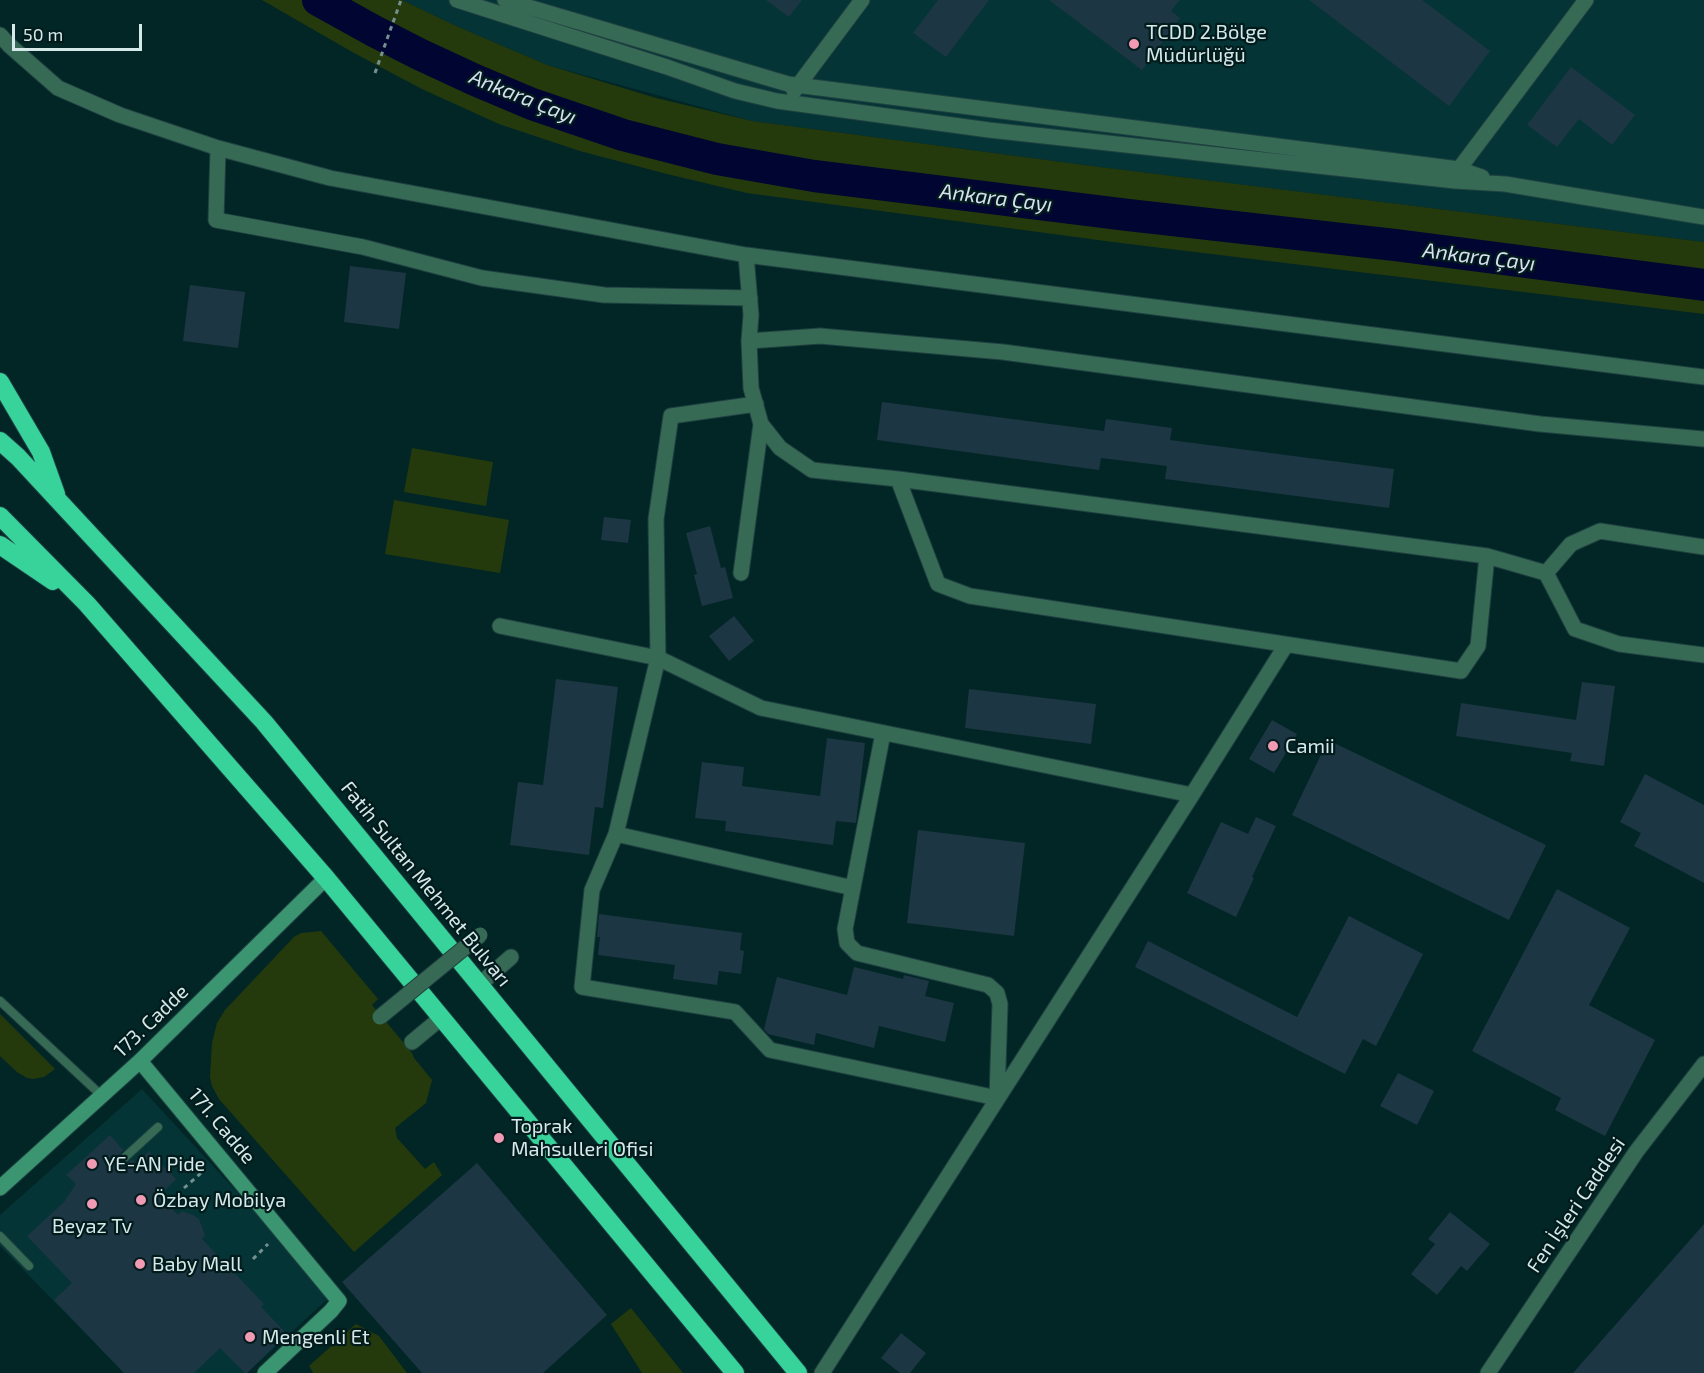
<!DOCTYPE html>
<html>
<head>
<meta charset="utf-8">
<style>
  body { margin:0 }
  #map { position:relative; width:1704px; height:1373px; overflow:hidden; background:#022626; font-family:"Exo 2",sans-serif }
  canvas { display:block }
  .scale { position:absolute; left:12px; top:24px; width:130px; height:27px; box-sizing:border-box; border:3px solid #d6e9e9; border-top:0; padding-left:8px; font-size:18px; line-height:21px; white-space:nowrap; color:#d6e9e9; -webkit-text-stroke:4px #021b1c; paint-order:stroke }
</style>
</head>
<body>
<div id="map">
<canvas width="1704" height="1373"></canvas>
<div class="scale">50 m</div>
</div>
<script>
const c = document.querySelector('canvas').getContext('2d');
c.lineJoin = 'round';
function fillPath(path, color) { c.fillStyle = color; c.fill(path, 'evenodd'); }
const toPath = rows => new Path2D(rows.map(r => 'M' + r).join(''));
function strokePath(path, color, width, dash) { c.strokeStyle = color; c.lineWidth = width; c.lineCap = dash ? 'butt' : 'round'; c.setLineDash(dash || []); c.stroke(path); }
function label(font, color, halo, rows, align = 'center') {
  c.font = font + ' "Exo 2",sans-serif'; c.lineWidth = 4.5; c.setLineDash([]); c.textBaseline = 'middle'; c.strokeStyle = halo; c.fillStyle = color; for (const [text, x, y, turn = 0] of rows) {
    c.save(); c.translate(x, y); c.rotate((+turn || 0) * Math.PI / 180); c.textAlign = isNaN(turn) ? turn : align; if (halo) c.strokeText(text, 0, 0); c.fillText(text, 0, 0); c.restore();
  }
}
fillPath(toPath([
  [402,0,1704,0,1704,242,1084,165,752,121,547,65,454,25],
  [142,1089,332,1295,247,1373,124,1373,0,1246,0,1215]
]), '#043435');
fillPath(toPath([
  [262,0,402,0,454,25,547,65,656,98,752,121,1084,165,1704,242,1704,314,1113,242,747,193,667,174,580,151,499,124,422,89,354,53],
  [412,448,493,462,486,506,404,492],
  [394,500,509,520,500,573,385,554],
  [321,931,378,999,372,1005,412,1053,414,1058,432,1080,426,1103,395,1128,397,1138,425,1169,434,1162,442,1175,354,1252,219,1099,212,1086,210,1077,212,1043,217,1023,225,1010,294,937,301,933],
  [0,1014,55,1069,44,1077,33,1079,27,1078,17,1072,0,1056],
  [631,1308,683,1373,642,1373,611,1324],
  [356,1324,379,1336,407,1373,312,1373,313,1372,309,1366]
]), '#253a0c');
strokePath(toPath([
  [318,0,374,31,419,54,475,80,532,104,623,135,717,159,814,176,1128,215,1395,245,1704,285]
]), '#000532', 32);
fillPath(toPath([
  [766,0,802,0,789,17],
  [938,0,989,0,946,57,913,33],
  [1049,0,1180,0,1171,11,1180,18,1142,70],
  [1309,0,1422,0,1490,51,1449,106],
  [1571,67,1635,115,1612,145,1579,119,1557,147,1527,125],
  [350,266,406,273,399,329,344,322],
  [190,285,245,292,238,348,183,341],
  [882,402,1104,431,1106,419,1172,428,1170,440,1394,469,1389,508,1165,479,1167,466,1101,458,1099,470,877,440],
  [604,517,631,520,628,543,601,540],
  [710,526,721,568,725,567,733,598,702,606,694,575,697,574,686,533],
  [734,616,754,641,729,661,709,636],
  [556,679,618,687,603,808,595,807,589,855,510,845,518,782,543,785],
  [1582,682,1615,686,1604,766,1570,761,1572,753,1456,736,1461,703,1576,720],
  [969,689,1096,704,1091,744,965,728],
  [1272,720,1297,734,1274,773,1249,759],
  [827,738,865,743,856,823,836,821,833,845,725,831,726,821,695,818,702,762,744,767,742,786,820,796],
  [1328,740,1546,845,1509,920,1292,815],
  [1645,774,1704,805,1704,883,1634,846,1641,833,1620,822],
  [1256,817,1276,826,1252,877,1254,878,1236,917,1187,893,1221,822,1248,834],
  [918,830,1025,843,1014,936,907,923],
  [1557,889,1630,928,1589,1005,1655,1040,1605,1136,1555,1110,1561,1098,1472,1051],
  [599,914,742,933,740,950,744,951,741,974,719,971,717,985,673,979,675,965,598,955,600,937,597,937],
  [1349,916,1423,954,1376,1046,1363,1039,1345,1074,1135,967,1148,941,1297,1017],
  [854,967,903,979,904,975,929,981,925,996,954,1003,945,1042,879,1026,874,1048,816,1033,814,1045,768,1034,764,1029,777,977,847,995],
  [1398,1073,1434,1091,1417,1125,1380,1106],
  [110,1135,123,1150,117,1157,119,1164,125,1165,132,1159,136,1164,149,1151,176,1179,159,1196,178,1215,182,1211,193,1215,199,1219,205,1235,202,1239,264,1304,261,1307,287,1334,247,1373,245,1373,220,1348,194,1373,124,1373,54,1300,72,1283,27,1236,64,1202,76,1184,66,1175],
  [477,1163,607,1315,543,1373,422,1373,342,1282],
  [1450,1212,1490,1244,1467,1271,1461,1266,1437,1295,1411,1274,1435,1244,1428,1239],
  [1704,1224,1704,1373,1573,1373],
  [901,1333,926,1353,910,1373,900,1373,881,1358]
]), '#1c3643');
const lane = toPath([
  [0,1001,102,1096],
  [123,1159,158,1127],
  [0,1236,29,1266]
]);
const street = toPath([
  [457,0,667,67,735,91,777,101,989,130,1455,181,1505,184,1704,217],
  [505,0,788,84,1459,169,1482,177],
  [0,35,9,45,58,88,120,115,218,148,330,178,746,255,1704,377],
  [794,91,862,0],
  [218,148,216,220,363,247,482,278,604,295,750,298],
  [1456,178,1459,169,1586,0],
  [746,255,751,315,749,341,751,388,761,424,780,448,812,470,898,479,1487,556,1546,573,1575,629,1619,644,1704,655],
  [749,341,820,336,1003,352,1540,424,1704,439],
  [756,404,671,416,656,519,658,658,616,834,592,890,582,987,735,1012,770,1050,997,1098],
  [898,479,938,584,970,596,1461,671,1478,646,1487,556],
  [741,573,761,424],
  [1546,573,1571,544,1600,531,1704,547],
  [500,626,658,658,761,708,1192,795],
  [883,733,845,929,847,943,857,953,988,985,997,993,1000,1004,997,1098],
  [616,834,853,888],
  [479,985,511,957],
  [412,1042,441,1018],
  [822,1373,1192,795,1286,645],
  [1488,1373,1636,1152,1704,1064]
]);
const secondary = toPath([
  [140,1061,339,1301,331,1311,265,1373],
  [0,1188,140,1061,326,878]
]);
const highway = toPath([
  [0,382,41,452,56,494],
  [0,441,18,457,264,722,798,1373],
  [0,516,87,604,326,878,735,1373],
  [0,545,53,581]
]);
strokePath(lane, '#204141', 10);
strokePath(street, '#204141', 17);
strokePath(secondary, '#204141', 17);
strokePath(highway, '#204141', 20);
strokePath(toPath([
  [375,73,401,0],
  [184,1188,201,1173],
  [253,1259,268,1244]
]), '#759090', 3, [4.5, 4.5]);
strokePath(lane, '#366a54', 8);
strokePath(street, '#366a54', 15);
strokePath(secondary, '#3b9571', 15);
strokePath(highway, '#38d39b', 18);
const streetBridge = toPath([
  [380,1017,480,935]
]);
strokePath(streetBridge, '#204141', 17, []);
strokePath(streetBridge, '#366a54', 15);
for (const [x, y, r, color] of [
  [1134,44,6,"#f19ab4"],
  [1273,746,6,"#f19ab4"],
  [499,1138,6,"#f19ab4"],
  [92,1164,6,"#f19ab4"],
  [141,1200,6,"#f19ab4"],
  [92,1204,6,"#f19ab4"],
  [140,1264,6,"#f19ab4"],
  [250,1337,6,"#f19ab4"]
]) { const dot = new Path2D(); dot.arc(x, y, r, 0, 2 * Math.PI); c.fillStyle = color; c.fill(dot); strokePath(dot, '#021b1c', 2); }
label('20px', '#d6e9e9', '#021b1c', [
  ["TCDD 2.Bölge",1146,32],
  ["Müdürlüğü",1146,55],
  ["Camii",1285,746],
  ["Toprak",511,1126],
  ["Mahsulleri Ofisi",511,1149],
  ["YE-AN Pide",104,1164],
  ["Özbay Mobilya",153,1200],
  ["Beyaz Tv",92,1226,"center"],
  ["Baby Mall",152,1264],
  ["Mengenli Et",262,1337]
], 'left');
label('20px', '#d6e9e9', '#021b1c', [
  ["Fatih Sultan Mehmet Bulvarı",426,884,51],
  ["173. Cadde",151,1021,-44],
  ["171. Cadde",222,1126,50],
  ["Fen İşleri Caddesi",1576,1205,-56]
]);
label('italic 21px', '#d7e0f0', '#021b1c', [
  ["Ankara Çayı",523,97,22],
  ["Ankara Çayı",996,198,7],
  ["Ankara Çayı",1479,257,7]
]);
</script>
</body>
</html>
